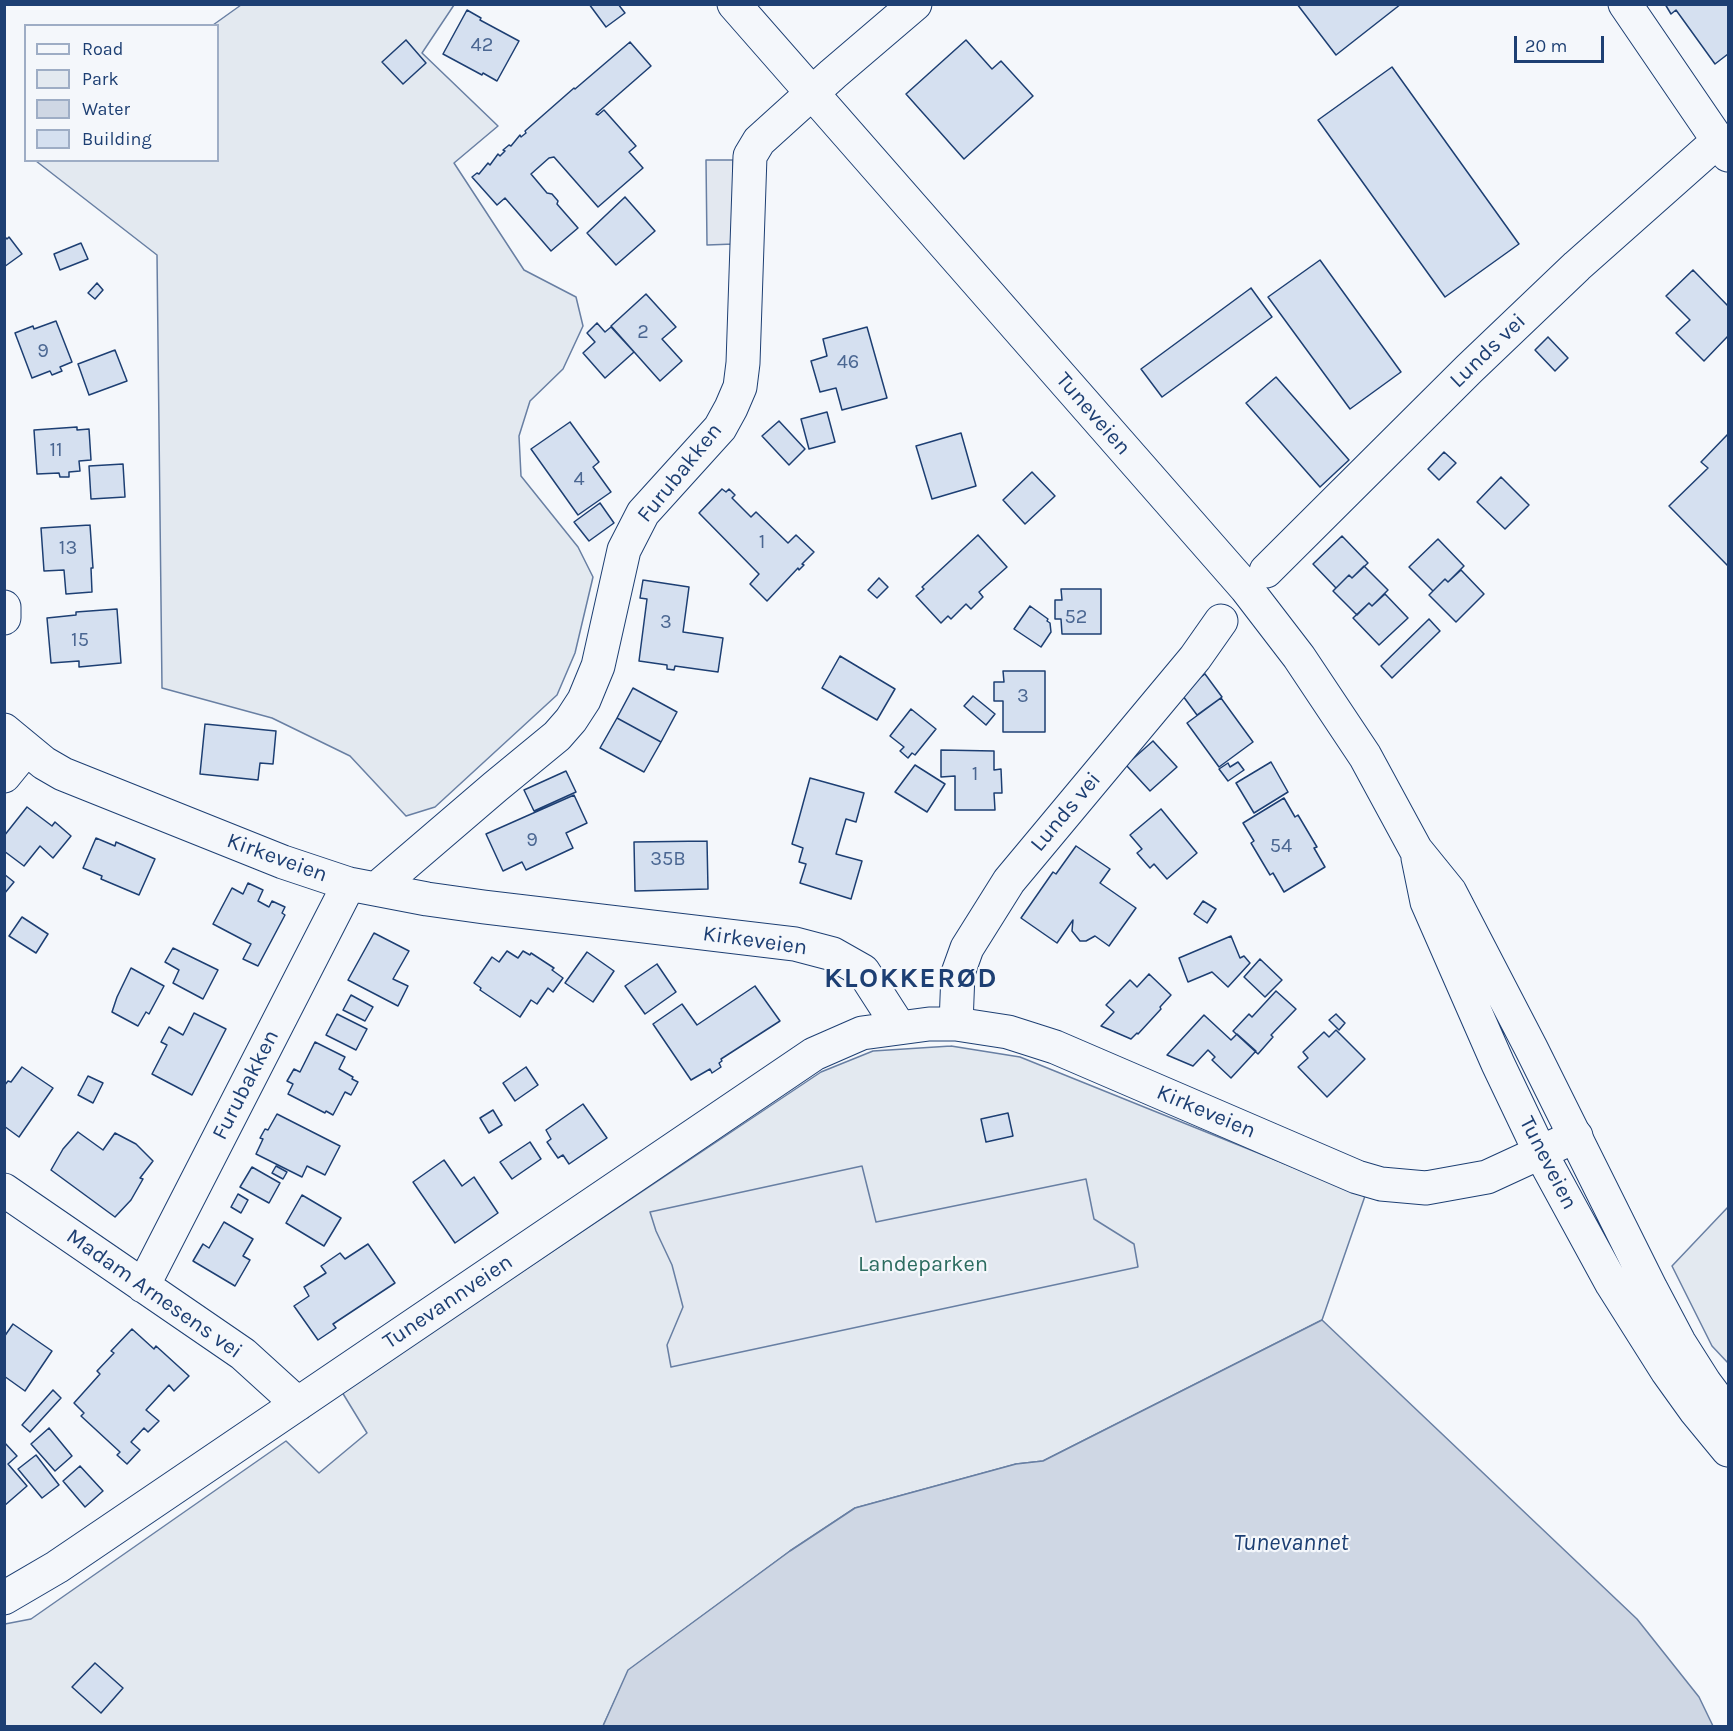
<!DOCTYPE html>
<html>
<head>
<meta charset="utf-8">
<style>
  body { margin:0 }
  #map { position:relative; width:1733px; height:1731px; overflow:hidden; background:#f4f7fb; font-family:Karla,sans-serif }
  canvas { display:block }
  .frame { position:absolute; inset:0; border:6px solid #1d3f73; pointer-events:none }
  .legend { position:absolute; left:24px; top:24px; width:195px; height:138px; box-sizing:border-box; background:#f4f7fb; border:2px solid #9eadc5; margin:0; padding:8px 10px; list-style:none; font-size:18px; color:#1d3f73 }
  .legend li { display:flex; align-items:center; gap:12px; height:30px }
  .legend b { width:30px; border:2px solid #9eadc5 }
  .scale { position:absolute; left:1514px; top:36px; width:90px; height:27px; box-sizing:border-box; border:3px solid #1d3f73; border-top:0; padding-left:8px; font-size:18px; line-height:21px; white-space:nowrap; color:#1d3f73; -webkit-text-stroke:4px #f4f7fb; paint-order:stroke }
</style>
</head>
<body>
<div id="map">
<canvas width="1733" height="1731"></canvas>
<div class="frame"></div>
<ul class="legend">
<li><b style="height:8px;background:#f4f7fb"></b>Road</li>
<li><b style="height:16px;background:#e3e9f0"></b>Park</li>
<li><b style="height:16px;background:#cfd7e4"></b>Water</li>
<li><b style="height:16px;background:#d5e0f0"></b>Building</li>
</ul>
<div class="scale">20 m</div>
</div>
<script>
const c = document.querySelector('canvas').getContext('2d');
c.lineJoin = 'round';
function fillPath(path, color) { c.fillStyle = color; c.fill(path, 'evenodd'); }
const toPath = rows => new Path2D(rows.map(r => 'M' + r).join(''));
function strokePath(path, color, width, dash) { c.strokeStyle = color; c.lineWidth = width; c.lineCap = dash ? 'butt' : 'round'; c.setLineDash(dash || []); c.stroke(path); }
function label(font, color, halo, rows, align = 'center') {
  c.font = font + ' Karla,sans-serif'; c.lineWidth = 4.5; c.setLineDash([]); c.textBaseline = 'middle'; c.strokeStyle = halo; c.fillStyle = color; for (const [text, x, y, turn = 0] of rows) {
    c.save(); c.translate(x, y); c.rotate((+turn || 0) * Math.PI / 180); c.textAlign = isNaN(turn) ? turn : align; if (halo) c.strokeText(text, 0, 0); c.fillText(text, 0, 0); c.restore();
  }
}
const green = toPath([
  [241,5,454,5,422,53,498,126,454,163,524,270,576,297,583,326,563,369,530,401,519,436,521,476,578,547,593,577,575,653,557,695,435,807,406,816,350,756,272,718,162,688,157,255,36,161,218,160,218,26,213,25,241,5],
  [951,1046,1020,1057,1365,1196,1322,1320,1043,1461,1016,1464,855,1508,790,1551,629,1670,603,1726,5,1726,5,1624,31,1619,286,1441,319,1473,367,1433,342,1392,821,1072,873,1051,951,1046],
  [1728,1207,1728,1363,1712,1346,1672,1266,1728,1207]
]);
fillPath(green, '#e3e9f0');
strokePath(green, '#687fa3', 1.5);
const parking = toPath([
  [706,160,733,160,734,244,707,245,706,160],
  [862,1166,876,1222,1086,1179,1094,1219,1134,1244,1138,1267,671,1367,667,1345,683,1307,672,1265,656,1231,650,1212,862,1166]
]);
fillPath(parking, '#e3e8f0');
strokePath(parking, '#687fa3', 1.5);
const water = toPath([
  [1322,1320,1637,1619,1699,1697,1713,1726,603,1726,628,1670,790,1551,855,1508,1016,1464,1043,1461,1322,1320]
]);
fillPath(water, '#cfd7e4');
strokePath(water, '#687fa3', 1.5);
const building = toPath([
  [589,4,618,4,625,13,606,27,589,4],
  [1297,4,1401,4,1336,55,1297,4],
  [1665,4,1728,4,1728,54,1715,64,1676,10,1671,14,1665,4],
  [467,10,481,18,480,20,519,41,497,81,483,73,482,75,443,54,467,10],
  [406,40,426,63,403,84,382,62,406,40],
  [966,40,992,69,1001,61,1033,96,964,159,906,94,966,40],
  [630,42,651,66,596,114,598,115,604,110,636,146,629,152,643,168,598,207,554,157,549,158,531,174,547,193,552,194,558,201,557,204,578,228,551,251,505,198,497,205,472,177,477,173,479,174,488,163,490,165,498,154,500,156,505,151,503,150,509,145,511,146,520,135,521,137,526,133,525,131,574,88,575,89,630,42],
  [1392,67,1519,244,1445,297,1318,120,1392,67],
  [625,197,655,231,616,265,587,233,625,197],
  [4,236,7,239,9,237,22,254,4,267,4,236],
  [81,243,88,259,60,270,54,254,81,243],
  [1320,260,1401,372,1350,409,1268,297,1320,260],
  [1693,270,1728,306,1728,336,1704,361,1676,333,1690,320,1666,296,1693,270],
  [97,283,103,290,95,299,88,293,97,283],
  [1251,288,1272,317,1162,397,1141,369,1251,288],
  [646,294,676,327,662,339,682,361,660,381,611,326,646,294],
  [56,321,72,362,60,367,62,371,52,375,50,371,32,378,15,333,33,326,34,329,56,321],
  [597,323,605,332,611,327,634,352,605,378,583,353,595,342,587,333,597,323],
  [867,327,887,398,842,410,836,388,820,392,811,361,827,356,823,339,867,327],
  [1548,337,1568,358,1555,371,1535,350,1548,337],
  [115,350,127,381,89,395,78,364,115,350],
  [1276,377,1349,460,1320,487,1246,403,1276,377],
  [827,412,835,442,809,449,801,419,827,412],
  [779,421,805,449,789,465,762,436,779,421],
  [570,422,599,462,593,467,611,492,578,515,531,449,570,422],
  [77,427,77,430,89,429,91,460,79,461,80,471,69,472,69,477,60,477,59,473,37,474,34,430,77,427],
  [961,433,976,486,932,499,916,446,961,433],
  [1728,434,1728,566,1669,506,1708,468,1701,462,1728,434],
  [1444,452,1456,463,1439,480,1428,469,1444,452],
  [123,464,125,497,91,499,89,466,123,464],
  [1032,472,1055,496,1025,524,1003,500,1032,472],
  [1501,477,1529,505,1505,529,1477,502,1501,477],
  [722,489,726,492,729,489,735,495,732,498,751,517,756,512,788,543,796,535,814,552,802,564,804,565,799,570,798,568,767,601,750,584,759,574,699,513,722,489],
  [600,503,614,523,589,541,574,522,600,503],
  [90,525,93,568,91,568,92,592,66,594,64,570,44,571,41,528,90,525],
  [978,535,1007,567,979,592,983,597,971,609,966,604,951,619,948,616,941,623,916,596,924,589,922,587,978,535],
  [1342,536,1368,563,1352,578,1349,575,1336,588,1313,564,1342,536],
  [1438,539,1464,566,1448,582,1445,579,1433,591,1409,567,1438,539],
  [1364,566,1388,590,1372,606,1369,603,1357,615,1333,591,1349,575,1352,578,1364,566],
  [1461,570,1484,594,1456,622,1429,595,1445,579,1448,582,1461,570],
  [879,578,888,587,877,598,868,590,879,578],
  [643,580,689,587,683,632,723,638,718,672,675,666,674,670,667,669,667,665,639,661,647,599,640,598,643,580],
  [1061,589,1101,589,1101,634,1062,634,1061,619,1055,619,1055,600,1062,600,1061,589],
  [1385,594,1408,618,1379,645,1353,618,1369,603,1372,606,1385,594],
  [1030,606,1048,619,1047,621,1050,623,1051,632,1041,647,1014,629,1030,606],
  [117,609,121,663,79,667,79,661,51,663,47,618,76,615,76,612,117,609],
  [1429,619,1440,631,1392,678,1381,666,1429,619],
  [840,656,895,689,877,720,822,688,840,656],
  [1003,671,1045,671,1045,732,1003,732,1003,701,994,701,994,682,1004,682,1003,671],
  [1205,674,1222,697,1197,715,1180,692,1205,674],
  [633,688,677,712,661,742,617,718,633,688],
  [973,696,995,714,986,725,964,706,973,696],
  [1221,698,1253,742,1219,767,1187,723,1221,698],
  [911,709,936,729,915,755,912,753,908,758,900,751,904,747,890,736,911,709],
  [617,718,661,742,644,772,600,748,617,718],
  [205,724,276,731,273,764,260,763,258,780,200,774,205,724],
  [1153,741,1177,767,1150,791,1126,765,1153,741],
  [941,750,994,751,994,770,1001,769,1002,793,994,793,995,810,955,810,955,776,941,777,941,750],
  [1238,762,1244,770,1228,781,1219,769,1228,763,1230,767,1238,762],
  [1271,762,1288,792,1254,813,1236,783,1271,762],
  [915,765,945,784,927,812,895,792,915,765],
  [566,771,576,792,534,811,524,790,566,771],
  [810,778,864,793,856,822,846,819,836,854,862,861,851,899,800,883,806,864,799,862,803,848,792,844,810,778],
  [574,795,587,823,566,833,573,848,526,870,522,862,503,871,486,834,574,795],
  [1284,798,1295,817,1298,815,1317,847,1314,848,1325,867,1284,892,1273,873,1270,875,1251,843,1254,841,1243,823,1284,798],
  [27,807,52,826,55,822,71,836,53,858,40,846,24,866,4,851,4,836,27,807],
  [1161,809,1197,853,1167,879,1154,864,1150,868,1137,853,1142,849,1130,835,1161,809],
  [96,838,115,846,116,842,155,859,139,895,101,879,102,876,83,868,96,838],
  [707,841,708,889,635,891,634,842,707,841],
  [1076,846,1110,869,1100,883,1136,908,1109,946,1095,936,1086,941,1080,941,1072,931,1073,920,1057,943,1021,918,1053,872,1056,874,1076,846],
  [4,874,14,882,4,894,4,874],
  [248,883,263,890,258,901,269,907,272,901,285,907,282,913,285,915,258,966,243,959,251,944,213,924,232,888,243,894,248,883],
  [1203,901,1216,909,1207,923,1194,914,1203,901],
  [22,917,48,934,36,953,9,936,22,917],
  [374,933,409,951,393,979,408,986,398,1006,348,980,374,933],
  [1231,936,1240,958,1244,956,1250,963,1228,987,1212,972,1188,982,1179,958,1231,936],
  [173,948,218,970,203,999,173,983,179,970,165,962,173,948],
  [507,951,518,958,523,951,530,955,531,953,554,968,552,970,563,978,553,992,548,988,537,1004,531,1000,520,1017,480,990,481,988,474,983,492,957,499,962,507,951],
  [587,952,614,971,593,1002,565,983,587,952],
  [1260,959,1282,980,1265,997,1244,977,1260,959],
  [657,964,676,992,645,1014,625,986,657,964],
  [131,968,164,986,149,1014,146,1012,138,1026,112,1012,117,997,131,968],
  [1149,974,1171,995,1160,1007,1161,1009,1138,1034,1137,1033,1131,1039,1101,1026,1114,1012,1106,1005,1130,980,1137,987,1149,974],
  [755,986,780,1021,721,1059,722,1061,719,1063,721,1067,712,1073,710,1069,691,1080,653,1024,682,1004,697,1025,755,986],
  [1276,991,1296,1009,1271,1035,1273,1037,1258,1054,1233,1031,1249,1014,1252,1017,1276,991],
  [351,995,373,1007,365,1021,343,1010,351,995],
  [194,1013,226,1029,192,1095,152,1074,167,1045,161,1042,169,1027,183,1035,194,1013],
  [337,1014,367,1029,356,1050,326,1035,337,1014],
  [1336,1014,1345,1023,1339,1030,1329,1020,1336,1014],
  [1204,1015,1231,1040,1237,1034,1256,1051,1231,1078,1212,1060,1215,1057,1208,1050,1193,1066,1167,1055,1204,1015],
  [1336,1030,1365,1059,1327,1097,1298,1067,1308,1058,1303,1052,1324,1032,1329,1037,1336,1030],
  [315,1042,345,1057,339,1069,353,1077,352,1079,358,1082,351,1095,345,1092,333,1115,326,1111,325,1113,288,1094,293,1084,287,1081,294,1069,300,1072,315,1042],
  [22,1067,53,1088,19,1137,4,1126,4,1086,8,1081,11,1082,22,1067],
  [526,1067,538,1085,515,1101,503,1083,526,1067],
  [88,1076,103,1083,93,1103,78,1095,88,1076],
  [583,1104,607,1138,569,1164,563,1155,558,1158,547,1142,551,1139,546,1130,583,1104],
  [493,1110,502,1125,489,1133,480,1118,493,1110],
  [1008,1113,1013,1136,986,1142,981,1119,1008,1113],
  [277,1114,340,1146,325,1175,307,1166,302,1177,256,1154,263,1139,260,1138,265,1129,268,1130,277,1114],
  [78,1132,103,1150,115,1133,136,1144,153,1161,140,1178,143,1179,131,1200,115,1217,51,1170,63,1149,78,1132],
  [530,1142,541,1159,512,1179,500,1162,530,1142],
  [444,1160,462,1186,474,1177,498,1213,455,1243,413,1182,444,1160],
  [276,1166,287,1172,283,1179,272,1173,276,1166],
  [252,1167,280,1183,269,1203,240,1187,252,1167],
  [238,1194,248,1200,241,1213,231,1207,238,1194],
  [302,1195,341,1218,324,1246,286,1223,302,1195],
  [224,1222,253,1239,243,1256,250,1260,235,1286,193,1261,203,1244,209,1248,224,1222],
  [368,1244,395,1283,333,1324,336,1328,318,1340,294,1306,309,1296,304,1287,326,1273,321,1266,340,1253,345,1259,368,1244],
  [13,1324,52,1351,25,1391,4,1376,4,1337,13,1324],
  [132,1329,154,1349,156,1346,189,1376,174,1391,169,1385,146,1410,159,1421,148,1432,144,1428,131,1442,140,1450,127,1464,117,1455,120,1452,81,1416,84,1413,74,1403,100,1374,97,1371,114,1353,111,1351,132,1329],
  [53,1390,61,1398,30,1432,22,1425,53,1390],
  [49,1428,72,1456,55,1471,31,1444,49,1428],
  [4,1442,17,1456,8,1464,27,1486,4,1506,4,1442],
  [36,1455,59,1485,42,1498,18,1469,36,1455],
  [80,1466,103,1491,85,1507,63,1481,80,1466],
  [95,1663,123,1688,101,1713,72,1687,95,1663]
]);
fillPath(building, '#d5e0f0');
strokePath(building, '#1d3f73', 1.5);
const minor = toPath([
  [1625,4,1728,155],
  [1266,571,1469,369,1577,266,1719,140],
  [4,607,4,618],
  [4,730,44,763,63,774,283,862,349,884,427,899,484,907,795,944,833,954,863,971,899,1027],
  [4,776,26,749],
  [376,889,495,787,557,736,571,720,584,700,598,666,624,550,643,513,720,428,731,408,740,387,743,363,750,156,759,141,833,74,915,4],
  [956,1024,958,973,967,948,1009,881,1195,658,1221,621],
  [4,1190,243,1354,298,1404],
  [143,1286,349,884],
  [4,1598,57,1567,814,1054,862,1033,929,1024,956,1024,1008,1032,1055,1047,1357,1177,1381,1184,1426,1188,1487,1177,1576,1136]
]);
const major = toPath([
  [734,4,1246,588,1299,657,1365,756,1416,850,1450,892,1531,1048,1651,1289,1679,1342,1705,1383,1728,1414],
  [1418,858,1427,902,1498,1064,1540,1152,1612,1284,1667,1371,1695,1410,1728,1450]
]);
strokePath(minor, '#1d3f73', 35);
strokePath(major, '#1d3f73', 35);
strokePath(minor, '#f4f7fb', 33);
strokePath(major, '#f4f7fb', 33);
label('20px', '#4b6792', null, [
  ["42",482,45],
  ["2",643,332],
  ["9",43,351],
  ["46",848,362],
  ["11",56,450],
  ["4",579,479],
  ["1",762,542],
  ["13",68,548],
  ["52",1076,617],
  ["3",666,622],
  ["15",80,640],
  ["3",1023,696],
  ["1",975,774],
  ["9",532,840],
  ["54",1281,846],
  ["35B",668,859]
]);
label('22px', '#1d3f73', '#f4f7fb', [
  ["Lunds vei",1488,351,-44],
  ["Tuneveien",1093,414,49],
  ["Furubakken",680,473,-51],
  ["Lunds vei",1066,812,-50],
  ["Kirkeveien",277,858,20],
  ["Kirkeveien",755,941,8],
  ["Furubakken",246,1085,-63],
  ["Kirkeveien",1206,1112,23],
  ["Tuneveien",1548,1163,63],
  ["Madam Arnesens vei",154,1294,35],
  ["Tunevannveien",448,1302,-34]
]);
label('22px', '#2c6c60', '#f4f7fb', [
  ["Landeparken",923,1265]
]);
label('italic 24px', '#1d3f73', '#f4f7fb', [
  ["Tunevannet",1291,1543]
]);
c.letterSpacing = '1.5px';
label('bold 28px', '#1d3f73', '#f4f7fb', [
  ["KLOKKERØD",911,979]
]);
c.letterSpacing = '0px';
</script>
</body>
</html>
